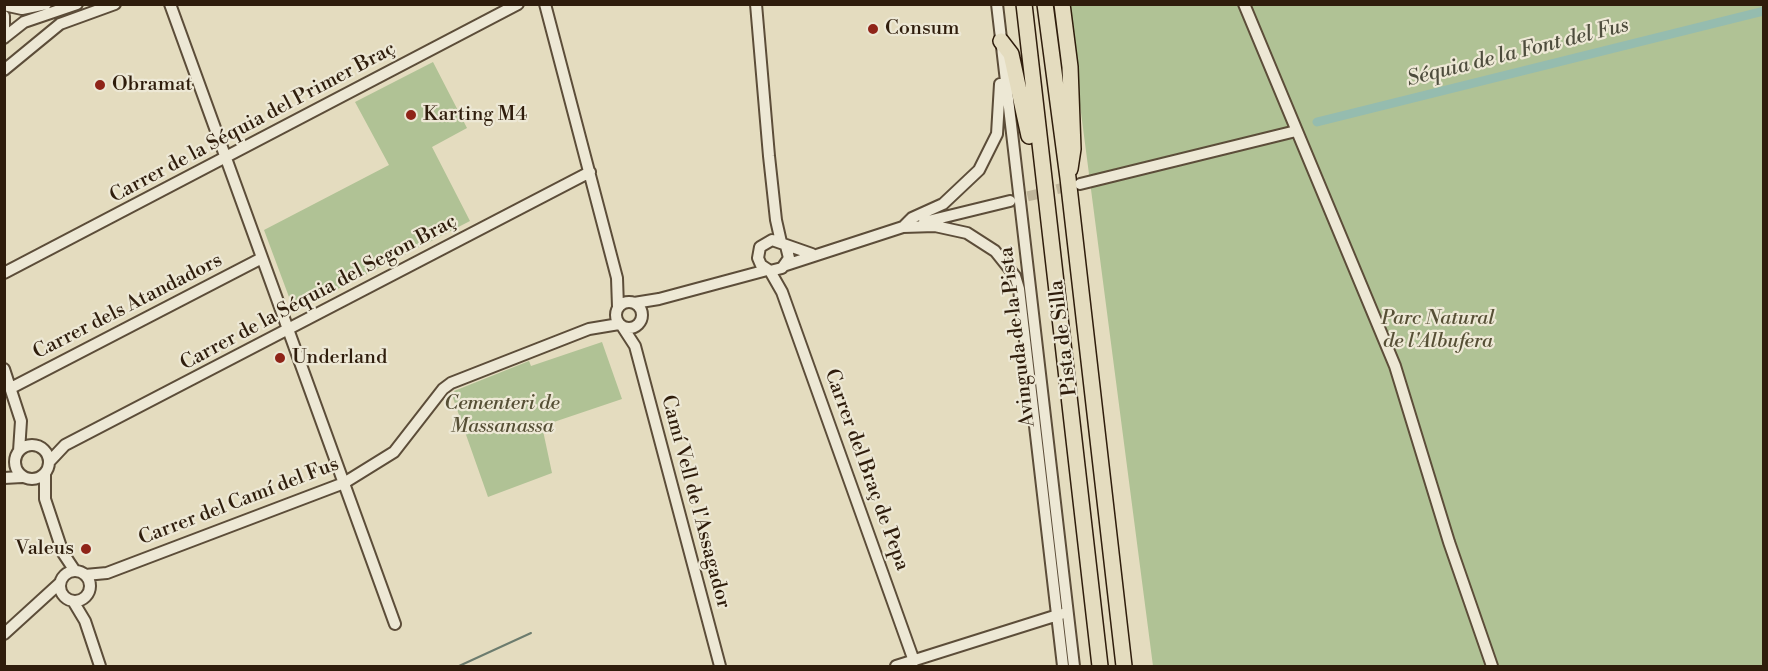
<!DOCTYPE html>
<html>
<head>
<meta charset="utf-8">
<style>
  body { margin:0 }
  #map { position:relative; width:1768px; height:671px; overflow:hidden; background:#e4dcbf; font-family:"Libre Bodoni",serif }
  canvas { display:block }
  .frame { position:absolute; inset:0; border:6px solid #2f1d0c; pointer-events:none }
</style>
</head>
<body>
<div id="map">
<canvas width="1768" height="671"></canvas>
<div class="frame"></div>
</div>
<script>
const c = document.querySelector('canvas').getContext('2d');
c.lineJoin = 'round';
function fillPath(path, color) { c.fillStyle = color; c.fill(path, 'evenodd'); }
const toPath = rows => new Path2D(rows.map(r => 'M' + r).join(''));
function strokePath(path, color, width, dash) { c.strokeStyle = color; c.lineWidth = width; c.lineCap = dash ? 'butt' : 'round'; c.setLineDash(dash || []); c.stroke(path); }
function label(font, color, halo, rows, align = 'center') {
  c.font = font + ' "Libre Bodoni",serif'; c.lineWidth = 4.5; c.setLineDash([]); c.textBaseline = 'middle'; c.strokeStyle = halo; c.fillStyle = color; for (const [text, x, y, turn = 0] of rows) {
    c.save(); c.translate(x, y); c.rotate((+turn || 0) * Math.PI / 180); c.textAlign = isNaN(turn) ? turn : align; if (halo) c.strokeText(text, 0, 0); c.fillText(text, 0, 0); c.restore();
  }
}
fillPath(toPath([
  [1067,5,1763,5,1763,666,1153,666],
  [433,62,467,128,432,147,470,221,299,309,292,305,264,230,389,165,355,102],
  [602,342,622,399,542,426,552,473,488,497,453,398,454,391,529,361,531,366]
]), '#b0c295');
strokePath(toPath([
  [459,666,531,633]
]), '#6c7c6e', 2);
strokePath(toPath([
  [1317,122,1764,11]
]), '#95bcaf', 9);
strokePath(toPath([
  [1013,200,1074,185]
]), '#c0b69b', 10, [10, 5]);
const minor = toPath([
  [170,4,395,624],
  [545,4,617,278,618,307],
  [756,4,769,156,776,220,781,242],
  [997,4,1074,666],
  [1244,4,1395,366,1449,542,1492,666],
  [4,5,22,9,46,4],
  [4,16,4,38],
  [5,37,24,22,77,4],
  [4,70,60,24,115,4],
  [1080,184,1296,131],
  [924,222,1010,201],
  [903,227,935,226,967,233,995,251,1015,276,1019,289,1063,666],
  [903,227,912,218,943,204,979,170,997,134,1000,84],
  [786,246,789,258,782,268,770,271,761,265,758,258,760,247,772,240,812,254],
  [786,265,909,225],
  [770,271,782,292,914,661],
  [4,273,518,4],
  '616 315a13 13 0 1 1 26 0a13 13 0 1 1-26 0Z',
  [634,303,659,299,767,270],
  [622,326,635,346,720,666],
  [4,369,21,421,19,451],
  [11,388,262,258],
  '15 462a17 17 0 1 1 34 0a17 17 0 1 1-34 0Z',
  [49,462,65,445,590,172],
  [45,473,45,499,63,553,75,571],
  [4,478,22,477],
  '60 586a15 15 0 1 1 30 0a15 15 0 1 1-30 0Z',
  [85,575,107,573,344,483,394,452,443,389,451,383,589,329,619,324],
  [73,601,85,621,100,666],
  [4,634,60,583],
  [896,666,1061,614]
]);
const highway = toPath([
  [1024,4,1100,666],
  [1045,4,1068,178,1124,666],
  [1062,4,1070,67,1073,149,1070,169],
  [1001,41,1011,54,1029,136]
]);
strokePath(minor, '#5c4d39', 14);
strokePath(highway, '#2f1d0c', 18);
strokePath(minor, '#ede8d5', 10);
strokePath(highway, '#e4dcbf', 15);
for (const [x, y, r, color] of [
  [873,29,6,"#8f2418"],
  [100,85,6,"#8f2418"],
  [411,115,6,"#8f2418"],
  [280,358,6,"#8f2418"],
  [86,549,6,"#8f2418"]
]) { const dot = new Path2D(); dot.arc(x, y, r, 0, 2 * Math.PI); c.fillStyle = color; c.fill(dot); strokePath(dot, '#ede8d5', 2); }
label('20px', '#2f1d0c', '#ede8d5', [
  ["Consum",885,29],
  ["Obramat",112,85],
  ["Karting M4",423,115],
  ["Underland",292,358],
  ["Valeus",74,549,"right"]
], 'left');
label('20px', '#2f1d0c', '#ede8d5', [
  ["Carrer de la Séquia del Primer Braç",253,123,-28],
  ["Carrer de la Séquia del Segon Braç",319,293,-28],
  ["Carrer dels Atandadors",128,307,-27],
  ["Avinguda de la Pista",1018,337,-97],
  ["Pista de Silla",1064,338,-97],
  ["Carrer del Braç de Pepa",866,470,70],
  ["Carrer del Camí del Fus",239,502,-21],
  ["Camí Vell de l'Assagador",695,502,75]
]);
label('italic 20px', '#564f35', '#ede8d5', [
  ["Parc Natural",1438,319],
  ["de l'Albufera",1438,342],
  ["Cementeri de",502,404],
  ["Massanassa",502,427]
]);
label('italic 21px', '#4e4d3d', '#ede8d5', [
  ["Séquia de la Font del Fus",1518,53,-14]
]);
</script>
</body>
</html>
